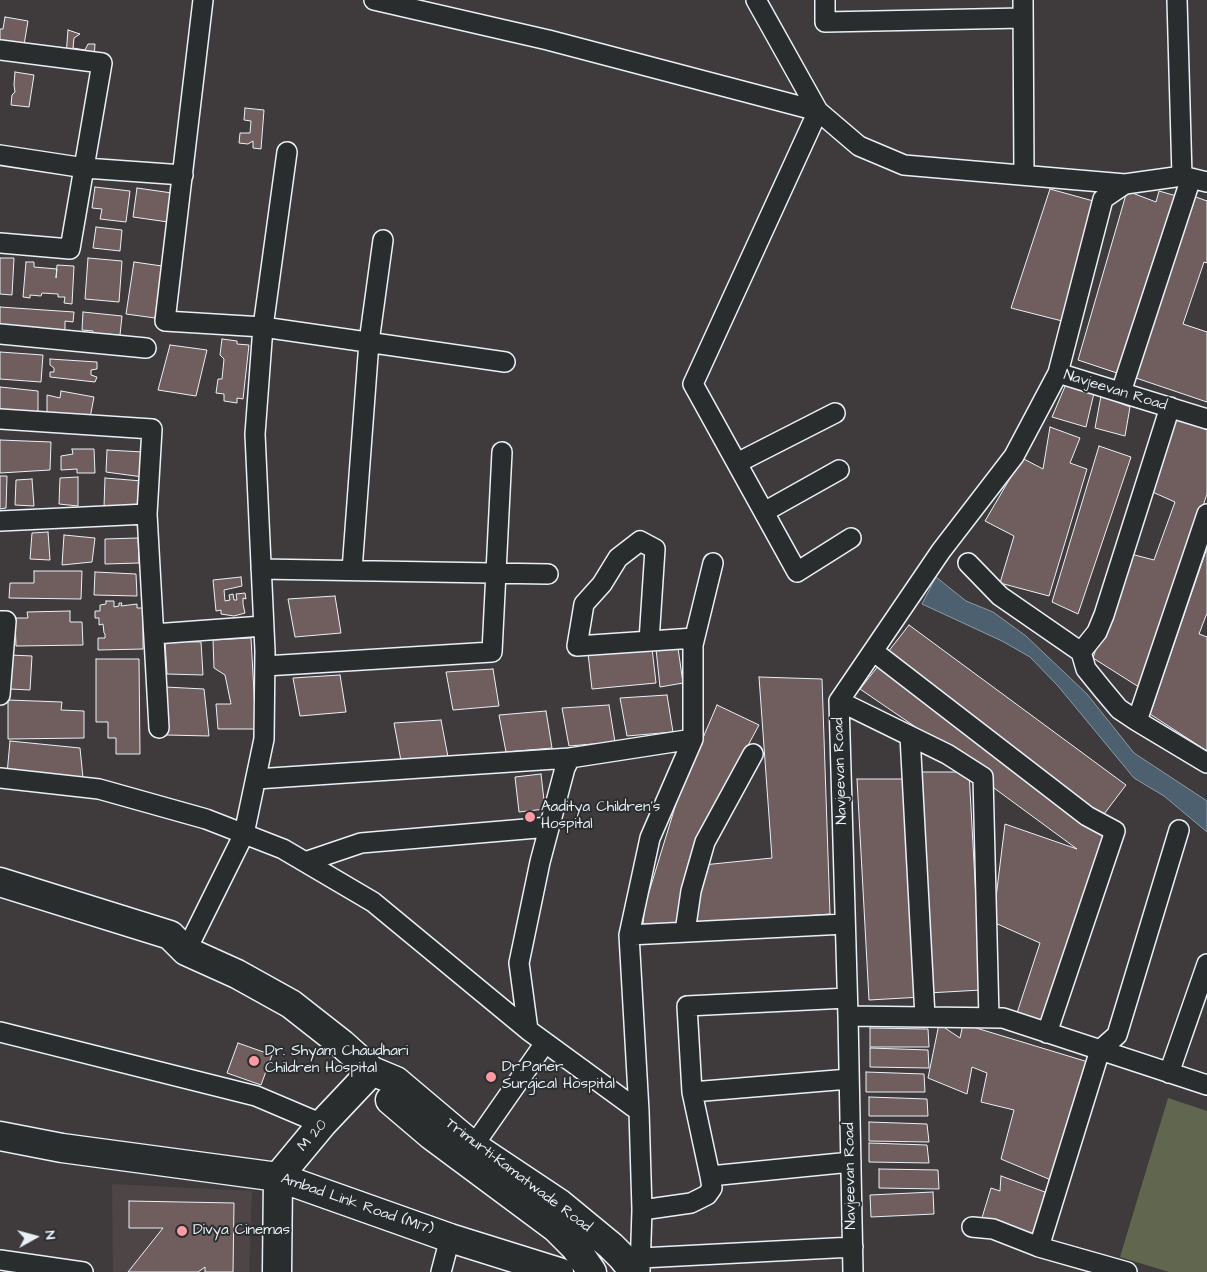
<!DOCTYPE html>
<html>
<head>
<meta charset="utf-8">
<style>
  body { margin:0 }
  #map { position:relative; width:1207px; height:1272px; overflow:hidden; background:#3f3b3c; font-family:"Architects Daughter",sans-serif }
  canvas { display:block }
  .north { position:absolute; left:10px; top:1212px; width:50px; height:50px; -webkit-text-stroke:4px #2a2d2e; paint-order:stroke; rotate:83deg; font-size:14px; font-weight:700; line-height:20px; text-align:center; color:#e8f1f8 }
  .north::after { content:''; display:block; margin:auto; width:18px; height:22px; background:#e8f1f8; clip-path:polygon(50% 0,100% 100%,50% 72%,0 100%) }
</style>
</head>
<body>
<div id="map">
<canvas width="1207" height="1272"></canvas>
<div class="north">N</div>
</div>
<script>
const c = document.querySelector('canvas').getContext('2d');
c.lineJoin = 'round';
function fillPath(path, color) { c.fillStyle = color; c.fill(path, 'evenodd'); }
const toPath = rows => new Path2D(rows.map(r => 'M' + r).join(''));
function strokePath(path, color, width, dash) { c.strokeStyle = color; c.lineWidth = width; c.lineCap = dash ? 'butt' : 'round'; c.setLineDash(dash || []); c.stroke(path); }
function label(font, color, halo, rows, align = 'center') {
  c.font = font + ' "Architects Daughter",sans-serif'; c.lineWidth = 4; c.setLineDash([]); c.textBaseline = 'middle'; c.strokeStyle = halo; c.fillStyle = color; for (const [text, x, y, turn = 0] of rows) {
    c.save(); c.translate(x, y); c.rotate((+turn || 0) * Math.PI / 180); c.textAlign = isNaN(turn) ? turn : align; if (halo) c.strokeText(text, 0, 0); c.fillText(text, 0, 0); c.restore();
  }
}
fillPath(toPath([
  [112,1184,252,1191,249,1272,113,1272]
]), '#4e4546');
fillPath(toPath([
  [1168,1098,1207,1111,1207,1272,1169,1272,1120,1257]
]), '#61674e');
const water = toPath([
  [936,577,966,601,993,612,1026,636,1087,694,1134,753,1207,801,1207,832,1164,796,1134,778,1058,686,1030,657,1002,641,922,604,936,577]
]);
fillPath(water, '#4c606f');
strokePath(water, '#8a9aa6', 1);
const building = toPath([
  [5,17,28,21,24,45,0,47,0,29,3,29,5,17],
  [68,30,80,34,74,38,73,48,85,50,88,44,95,44,94,59,66,56,68,30],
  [15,72,34,75,29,107,11,105,12,95,15,92,14,85,15,72],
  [245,108,264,110,261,149,253,148,253,141,248,144,239,143,240,133,250,133,251,121,244,120,245,108],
  [95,187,130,191,126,222,100,219,102,209,92,208,95,187],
  [137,188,172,193,168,222,133,217,137,188],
  [1050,189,1097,202,1066,322,1011,308,1050,189],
  [1127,191,1156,202,1159,191,1180,197,1123,375,1078,360,1127,191],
  [1193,196,1207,201,1207,263,1204,262,1183,324,1207,332,1207,402,1133,377,1193,196],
  [96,227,122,230,120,251,93,248,96,227],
  [0,258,14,258,12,295,0,294,0,258],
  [88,258,122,261,119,302,85,299,88,258],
  [26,262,34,262,34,267,57,269,56,278,57,265,74,266,72,304,64,303,65,297,58,297,58,294,42,293,41,296,30,295,30,298,23,297,26,262],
  [134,262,162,266,155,318,126,314,134,262],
  [0,307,74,312,73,322,65,321,65,330,0,326,0,307],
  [83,312,122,316,120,335,106,334,105,338,93,337,93,331,82,330,83,312],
  [222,339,237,341,237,344,249,345,243,399,237,398,237,403,224,401,224,394,216,393,218,379,222,379,224,359,220,355,222,339],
  [170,345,207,350,196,396,158,390,170,345],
  [0,352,43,355,41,382,0,379,0,352],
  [50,359,97,362,97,369,91,370,91,375,97,377,95,382,50,377,50,372,54,372,54,368,50,365,50,359],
  [1066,384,1094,393,1086,427,1052,417,1066,384],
  [0,387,38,391,38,417,0,416,0,387],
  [61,391,94,397,90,418,47,419,47,395,60,398,61,391],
  [1101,396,1130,407,1125,436,1095,428,1101,396],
  [1176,418,1207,428,1207,494,1142,689,1093,658,1127,553,1154,560,1175,502,1148,490,1176,418],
  [1050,427,1080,438,1070,463,1087,469,1049,596,1000,583,1014,536,985,521,1022,458,1043,469,1050,427],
  [0,440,51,442,50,470,0,473,0,440],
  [1099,446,1131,457,1078,614,1052,602,1099,446],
  [72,449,94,449,95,473,77,473,77,469,61,470,61,456,73,454,72,449],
  [107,450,143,452,143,477,106,472,107,450],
  [0,476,7,476,6,508,0,509,0,476],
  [78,477,78,506,59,504,60,478,78,477],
  [105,478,142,481,141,509,104,507,105,478],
  [32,479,34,506,15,505,16,480,32,479],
  [48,532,50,560,30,559,32,533,48,532],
  [64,535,95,538,92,562,62,565,64,535],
  [138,538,139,563,105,564,105,539,138,538],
  [1207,548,1207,613,1199,634,1207,637,1207,751,1150,714,1207,548],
  [34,571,82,571,81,599,9,598,10,583,34,583,34,571],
  [95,572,136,574,137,596,94,595,95,572],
  [241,577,242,586,224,590,225,601,230,600,229,595,233,594,234,600,237,600,236,594,245,593,246,599,243,598,243,604,245,613,234,616,221,614,221,610,216,611,213,580,241,577],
  [335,596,341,633,295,637,288,599,335,596],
  [106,601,114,601,114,607,119,606,119,603,122,603,121,606,137,604,137,608,143,608,143,649,98,650,98,638,105,638,105,634,104,633,103,624,99,625,99,618,95,618,95,611,100,611,100,605,106,604,106,601],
  [70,611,70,622,82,622,83,645,16,646,15,618,28,618,27,612,70,611],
  [909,625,1126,785,1101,818,888,652,909,625],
  [251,638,256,729,218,729,216,704,231,704,225,675,214,668,213,640,251,638],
  [165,641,201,642,203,675,167,674,165,641],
  [652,648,656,683,592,689,588,653,652,648],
  [678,648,683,683,660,687,656,649,678,648],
  [10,655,32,656,30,690,10,689,10,655],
  [96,659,139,659,140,754,116,754,116,738,108,738,108,722,96,722,96,659],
  [879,665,1110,833,1045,1026,1016,1016,1040,943,993,922,1005,824,1077,849,994,788,977,769,860,689,879,665],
  [493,669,499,706,453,710,446,672,493,669],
  [340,675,346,712,300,716,293,678,340,675],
  [759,677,822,679,830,914,697,924,698,893,703,865,772,858,759,677],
  [165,687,204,689,209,736,167,735,165,687],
  [667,695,673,732,627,736,620,698,667,695],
  [8,700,62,702,61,710,84,711,84,738,8,739,8,700],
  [609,705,615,742,569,746,562,708,609,705],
  [717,705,759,725,697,840,679,929,643,924,645,905,679,794,717,705],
  [546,711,552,748,506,752,499,715,546,711],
  [441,720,448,757,401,761,394,723,441,720],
  [10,741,80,748,83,778,7,774,10,741],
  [916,772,969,772,981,990,928,993,916,772],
  [541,774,545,809,519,812,515,777,541,774],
  [857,779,910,779,922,997,869,1000,857,779],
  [939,1024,960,1038,963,1024,1088,1062,1051,1180,1001,1159,1014,1110,981,1102,987,1073,972,1067,967,1094,928,1078,939,1024],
  [870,1028,928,1029,929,1047,870,1047,870,1028],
  [238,1043,272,1055,261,1085,227,1073,238,1043],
  [870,1048,928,1050,929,1068,870,1067,870,1048],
  [866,1072,924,1074,925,1092,866,1092,866,1072],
  [869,1097,927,1099,928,1116,869,1116,869,1097],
  [869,1122,927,1124,929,1142,869,1141,869,1122],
  [869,1143,927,1145,929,1163,869,1162,869,1143],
  [879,1169,938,1170,939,1189,879,1188,879,1169],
  [1001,1176,1045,1192,1034,1238,981,1221,991,1188,1000,1191,1001,1176],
  [933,1192,934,1214,871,1217,870,1195,933,1192],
  [129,1201,234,1203,233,1272,205,1272,205,1267,198,1272,128,1272,163,1228,129,1228,129,1201]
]);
fillPath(building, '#705d5d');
strokePath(building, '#e8f1f8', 1);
const street = toPath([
  [203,0,165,321,263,327,505,362],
  [374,0,548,40,818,111,859,146,904,165,1125,184],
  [756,0,818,111,693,384,797,572,851,538],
  [825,0,825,22,1023,18],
  [1023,0,1024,175],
  [1177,0,1182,176],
  [0,50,102,63,70,249,0,243],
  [0,155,85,168,183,175],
  [0,334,146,348],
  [1058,373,1103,199,1125,184,1182,176,1207,182],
  [1121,392,1191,178],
  [0,419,152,429,147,514,159,728],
  [737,463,835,413],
  [764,512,839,470],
  [1207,514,1137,721,1207,763],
  [0,521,147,514],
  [968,563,1000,596,1081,652,1097,632,1104,615,1170,407],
  [261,569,548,574],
  [352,570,369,342,383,240],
  [0,621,6,621,0,695],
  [154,634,263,626],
  [649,641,655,549,640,541,618,558,602,584,584,604,577,646,694,638],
  [873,651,1087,816,1115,831,1047,1033],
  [1081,652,1086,669,1103,690,1119,709,1137,721],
  [265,666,492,652,502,452],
  [839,701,947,754,983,777,989,1018],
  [910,736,925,1017],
  [0,778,99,789,206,819,283,849,373,902,528,1030,639,1111,629,935,845,924],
  [256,779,570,758],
  [305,862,361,843,549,827],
  [685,932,691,891,705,842,753,754],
  [629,935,650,838,693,739],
  [186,951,244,834,264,739,265,651,255,434,263,327,287,152],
  [847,998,687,1006,692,1092,710,1176,851,1162],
  [848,1016,1003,1018,1207,1085],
  [528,1030,519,963,540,862,565,768,570,758,693,739,693,645,713,563],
  [0,1032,256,1096,322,1124],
  [1169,1073,1207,964],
  [692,1092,849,1079],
  [639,1111,642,1210,640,1270],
  [467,1155,545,1043],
  [642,1210,691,1203,707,1195,712,1188,710,1176],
  [972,1227,993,1229,1039,1247],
  [641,1258,853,1247],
  [0,1260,83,1272],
  [441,1272,450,1238],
  [853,1272,848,1016,839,701,941,551,1014,456,1058,373,1207,419],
  [1127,1272,1039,1247,1100,1050,1117,1035,1179,830]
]);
const secondary = toPath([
  [0,882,170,935,186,951,237,974,291,1004,342,1044,372,1071,396,1081,473,1146,560,1204,611,1246,622,1257,634,1272],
  [390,1100,431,1135,556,1228,575,1247,592,1272],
  [0,1136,62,1148,278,1177,450,1238,559,1272],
  [277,1272,278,1177,322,1124,372,1071]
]);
strokePath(street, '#e8f1f8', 22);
strokePath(secondary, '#e8f1f8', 31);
strokePath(street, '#2a2d2e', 19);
strokePath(secondary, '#2a2d2e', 28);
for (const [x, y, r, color] of [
  [530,817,6,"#ff9aa2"],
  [254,1061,6,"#ff9aa2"],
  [491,1077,6,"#ff9aa2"],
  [182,1231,6,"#ff9aa2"]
]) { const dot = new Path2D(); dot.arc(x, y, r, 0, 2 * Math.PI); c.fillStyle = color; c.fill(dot); strokePath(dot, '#2a2d2e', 2); }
label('15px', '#e8f1f8', '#2a2d2e', [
  ["Navjeevan Road",1115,391,17],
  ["Navjeevan Road",841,771,-92],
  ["M 20",313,1136,-49],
  ["Trimurti-Kamatwade Road",518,1176,37],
  ["Navjeevan Road",851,1176,-91],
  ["Ambad Link Road (M17)",357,1205,19]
]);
label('15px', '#e8f1f8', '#2a2d2e', [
  ["Aaditya Children's",541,808],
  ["Hospital",541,825],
  ["Dr. Shyam Chaudhari",265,1052],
  ["Children Hospital",265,1069],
  ["Dr.Paner",502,1068],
  ["Surgical Hospital",502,1085],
  ["Divya Cinemas",193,1231]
], 'left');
</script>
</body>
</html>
